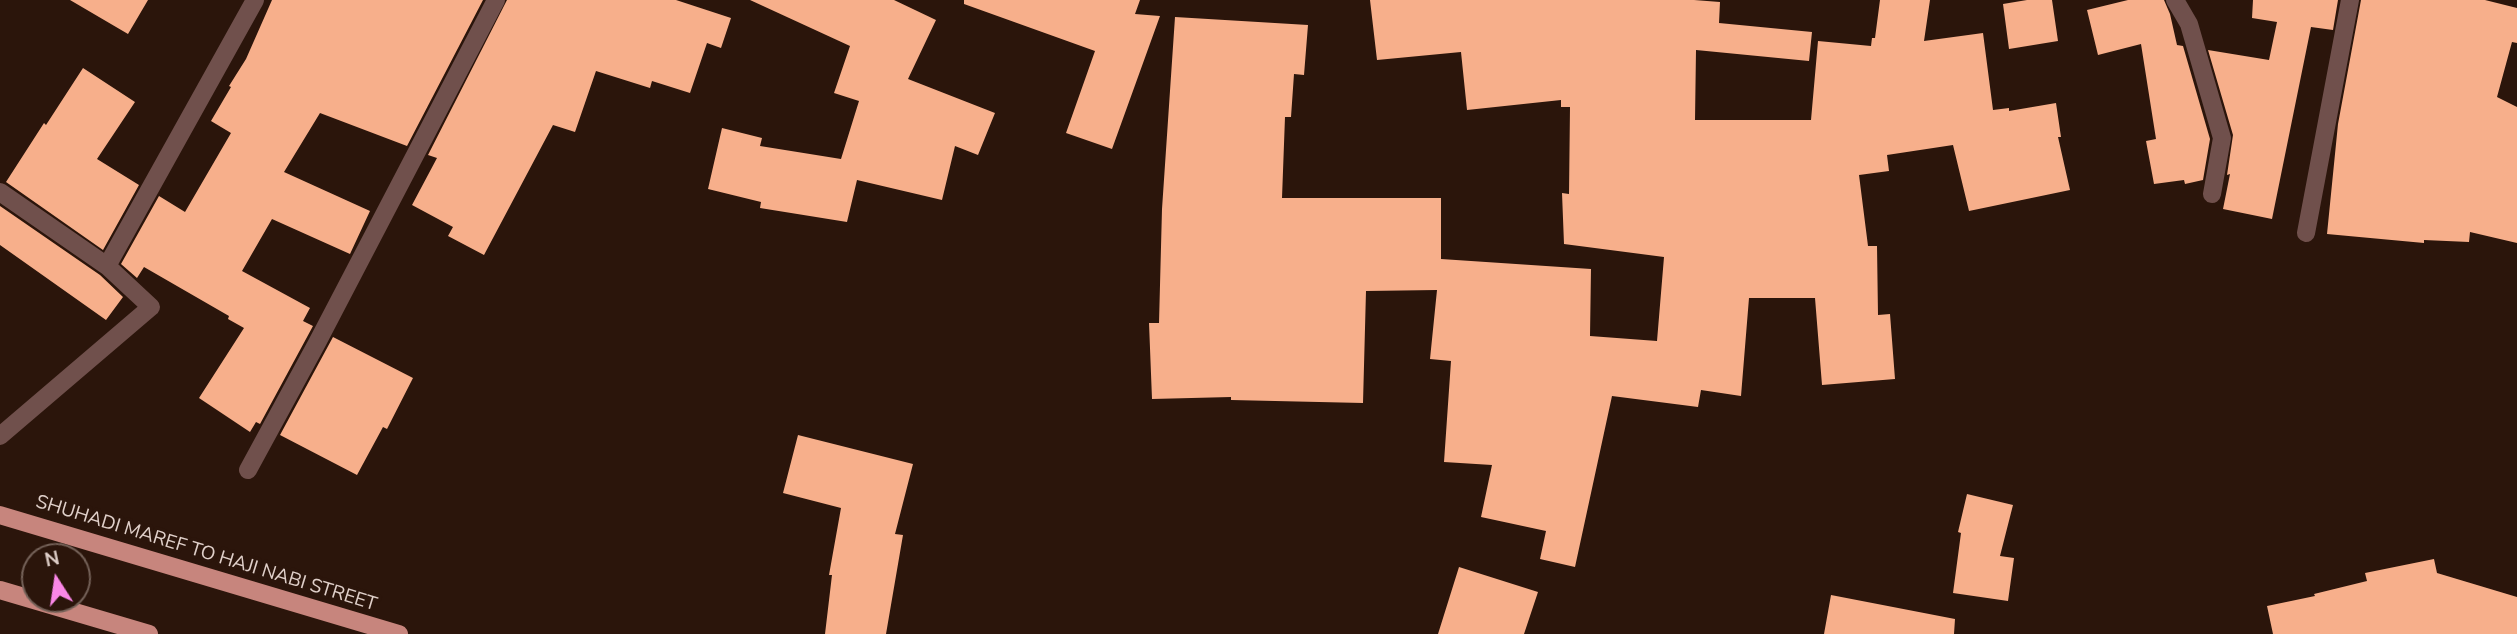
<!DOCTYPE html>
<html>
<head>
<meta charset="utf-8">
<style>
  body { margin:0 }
  #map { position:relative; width:2517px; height:634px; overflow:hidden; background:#2b150b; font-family:"Nunito Sans",sans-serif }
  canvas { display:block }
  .north { position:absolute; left:21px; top:543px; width:70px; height:70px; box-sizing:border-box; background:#2b150b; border:2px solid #736057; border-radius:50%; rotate:348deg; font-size:19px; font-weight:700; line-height:28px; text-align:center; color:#e0d0ca }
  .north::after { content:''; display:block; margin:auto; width:24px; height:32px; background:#fa87e7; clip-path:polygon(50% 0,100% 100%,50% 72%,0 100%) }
</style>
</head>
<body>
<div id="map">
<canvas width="2517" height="634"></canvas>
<div class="north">N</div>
</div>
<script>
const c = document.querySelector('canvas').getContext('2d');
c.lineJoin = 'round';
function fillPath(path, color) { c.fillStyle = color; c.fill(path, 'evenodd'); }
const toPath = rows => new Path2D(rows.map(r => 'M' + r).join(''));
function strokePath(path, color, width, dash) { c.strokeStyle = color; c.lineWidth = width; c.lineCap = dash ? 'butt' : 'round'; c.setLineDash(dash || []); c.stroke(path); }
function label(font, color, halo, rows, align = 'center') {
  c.font = font + ' "Nunito Sans",sans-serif'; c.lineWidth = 7; c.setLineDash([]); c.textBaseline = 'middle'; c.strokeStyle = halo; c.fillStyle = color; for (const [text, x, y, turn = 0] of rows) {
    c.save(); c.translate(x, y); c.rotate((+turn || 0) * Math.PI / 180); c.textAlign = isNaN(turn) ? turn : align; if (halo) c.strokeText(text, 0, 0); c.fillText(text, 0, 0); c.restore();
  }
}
fillPath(toPath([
  [70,0,148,0,128,34],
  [272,0,483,0,407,146,320,113,284,172,370,211,350,254,272,219,242,271,310,308,303,321,313,326,260,424,256,422,250,432,199,398,244,328,228,319,229,316,144,267,137,278,121,264,159,196,185,212,231,133,211,121,231,87,229,86,246,59],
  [507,0,676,0,731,18,721,48,707,43,690,93,652,81,650,88,596,71,575,132,553,125,484,255,448,236,453,227,412,205,437,158,428,155],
  [750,0,894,0,936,20,908,79,995,113,978,155,955,146,942,200,857,180,847,222,760,208,761,202,708,189,722,128,762,138,760,146,841,159,859,101,834,93,850,46],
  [964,0,1140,0,1135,14,1160,16,1112,149,1066,133,1095,51,964,4],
  [1370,0,1694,0,1720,2,1719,23,1812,32,1809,61,1696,50,1695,120,1811,120,1818,41,1871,46,1872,38,1875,38,1880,0,1930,0,1924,41,1983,33,1993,110,2009,108,2009,111,2056,103,2061,137,2058,137,2070,190,1969,211,1953,145,1887,155,1889,171,1859,175,1868,246,1877,246,1878,315,1890,314,1895,379,1822,385,1815,298,1749,298,1741,396,1701,390,1698,407,1612,396,1575,567,1540,559,1546,531,1481,517,1492,465,1444,462,1451,361,1430,359,1437,290,1366,291,1363,403,1231,400,1231,397,1152,399,1149,323,1159,323,1162,209,1175,17,1308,25,1304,75,1294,74,1291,117,1285,117,1282,198,1441,198,1441,259,1591,269,1590,336,1657,341,1664,257,1564,244,1562,193,1569,194,1570,107,1561,107,1561,100,1467,110,1461,52,1377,60],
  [2027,0,2052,0,2058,41,2009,49,2003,4],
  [2128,0,2164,0,2170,14,2177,45,2183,46,2210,139,2203,180,2185,184,2184,180,2154,184,2146,141,2156,139,2141,44,2098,55,2087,10],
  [2253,0,2338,0,2333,30,2311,27,2272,219,2223,209,2230,174,2227,175,2233,135,2208,50,2269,60,2277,22,2252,18],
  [2361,0,2485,0,2517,8,2517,43,2512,42,2497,97,2517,107,2517,243,2470,232,2469,242,2424,240,2424,243,2327,234,2338,124],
  [83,68,135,102,97,159,139,185,103,250,6,182,44,123,46,125],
  [0,206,100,275,123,297,106,320,0,245],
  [333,337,413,378,387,429,383,427,357,475,280,435],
  [798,435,913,464,895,534,903,535,886,634,825,634,832,575,829,575,841,508,783,493],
  [1967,494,2013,505,2000,556,2014,558,2008,601,1953,593,1961,533,1958,532],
  [2434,559,2437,573,2517,597,2517,634,2273,634,2267,606,2315,596,2314,594,2367,581,2365,573],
  [1459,567,1538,592,1524,634,1438,634],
  [1831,595,1955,619,1954,634,1824,634]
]), '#f7af8b');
strokePath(toPath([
  [2175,0,2189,24,2222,138,2212,194],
  [0,192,107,266,151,307,0,436],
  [2306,233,2350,0],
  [107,266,255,0],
  [248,470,317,343,496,0]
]), '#70504c', 18);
strokePath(toPath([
  [0,515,399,634],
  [0,590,149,634]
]), '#c7857d', 18);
label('19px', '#e0d0ca', '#2b150b', [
  ["SHUHADI MAREF TO HAJI NABI STREET",206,554,17]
]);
</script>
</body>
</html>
